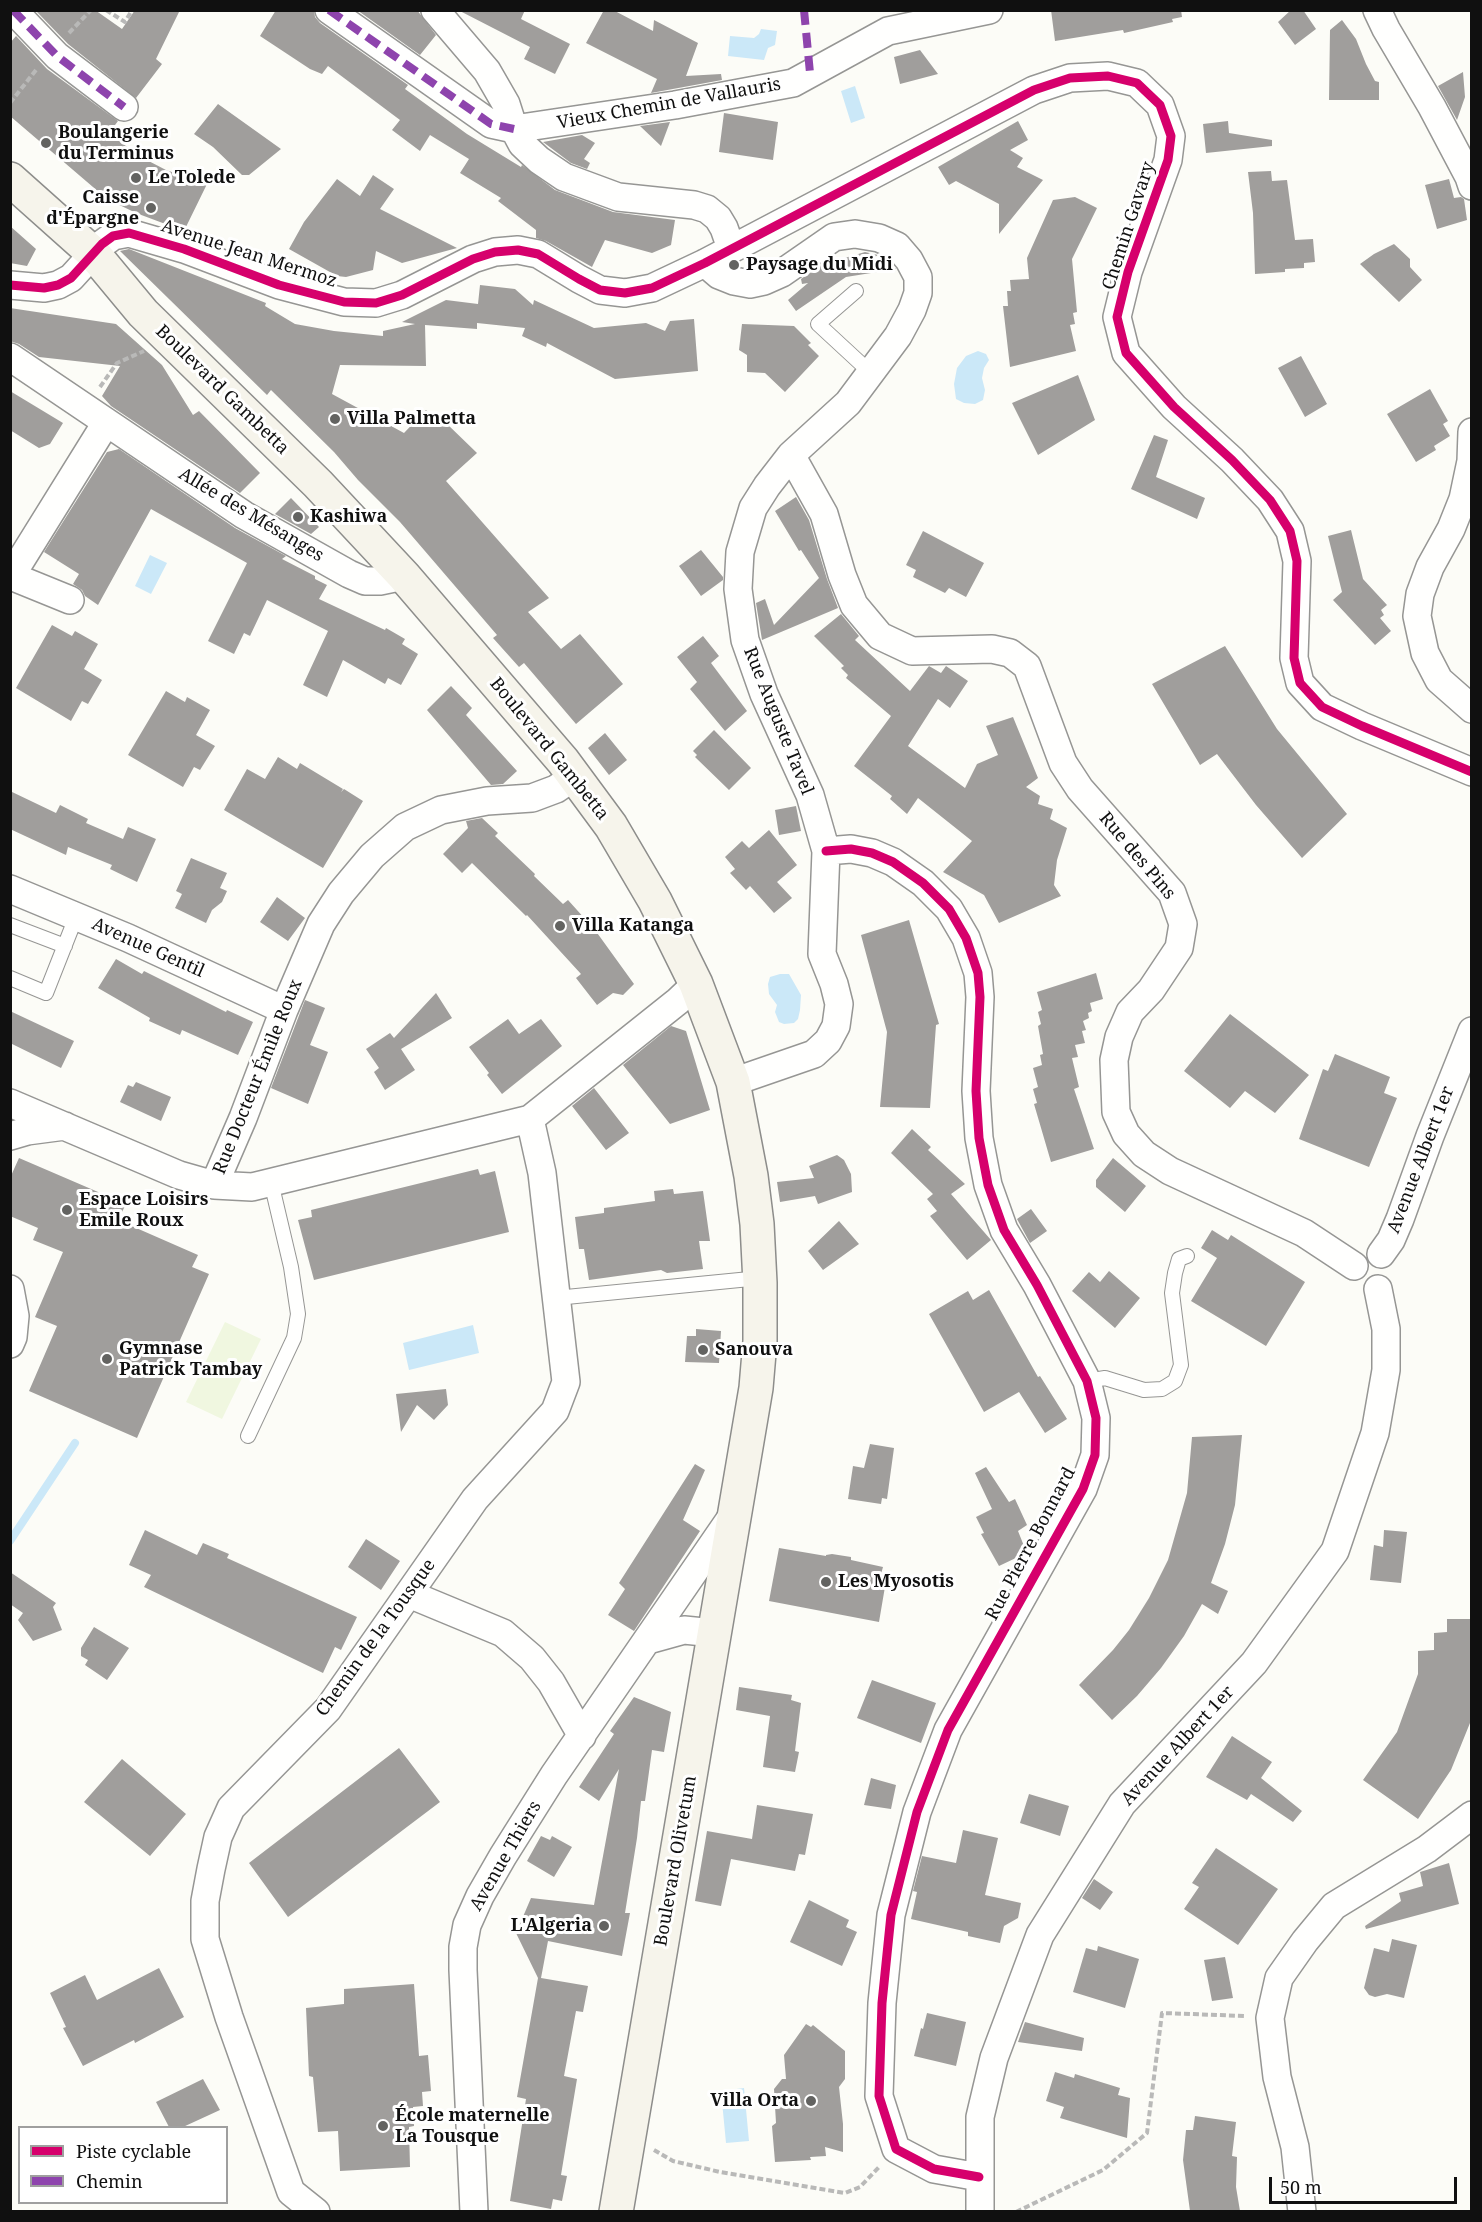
<!DOCTYPE html>
<html>
<head>
<meta charset="utf-8">
<style>
  body { margin:0 }
  #map { position:relative; width:1482px; height:2222px; overflow:hidden; background:#fcfcf7; font-family:"Noto Serif",serif }
  canvas { display:block }
  .frame { position:absolute; inset:0; border:12px solid #101010; pointer-events:none }
  .legend { position:absolute; left:18px; top:2126px; width:210px; height:78px; box-sizing:border-box; background:#fff; border:2px solid #9f9f9f; margin:0; padding:8px 10px; list-style:none; font-size:18px; color:#101010 }
  .legend li { display:flex; align-items:center; gap:12px; height:30px }
  .legend b { width:30px; border:2px solid #9f9f9f }
  .scale { position:absolute; left:1269px; top:2177px; width:188px; height:27px; box-sizing:border-box; border:3px solid #101010; border-top:0; padding-left:8px; font-size:18px; line-height:21px; white-space:nowrap; color:#101010; -webkit-text-stroke:4px #fff; paint-order:stroke }
</style>
</head>
<body>
<div id="map">
<canvas width="1482" height="2222"></canvas>
<div class="frame"></div>
<ul class="legend">
<li><b style="height:8px;background:#d6006c"></b>Piste cyclable</li>
<li><b style="height:8px;background:#8e44ad"></b>Chemin</li>
</ul>
<div class="scale">50 m</div>
</div>
<script>
const c = document.querySelector('canvas').getContext('2d');
c.lineJoin = 'round';
function fillPath(path, color) { c.fillStyle = color; c.fill(path, 'evenodd'); }
const toPath = rows => new Path2D(rows.map(r => 'M' + r).join(''));
function strokePath(path, color, width, dash) { c.strokeStyle = color; c.lineWidth = width; c.lineCap = dash ? 'butt' : 'round'; c.setLineDash(dash || []); c.stroke(path); }
function label(font, color, halo, rows, align = 'center') {
  c.font = font + ' "Noto Serif",serif'; c.lineWidth = 6; c.setLineDash([]); c.textBaseline = 'middle'; c.strokeStyle = halo; c.fillStyle = color; for (const [text, x, y, turn = 0] of rows) {
    c.save(); c.translate(x, y); c.rotate((+turn || 0) * Math.PI / 180); c.textAlign = isNaN(turn) ? turn : align; if (halo) c.strokeText(text, 0, 0); c.fillText(text, 0, 0); c.restore();
  }
}
fillPath(toPath([
  [225,1322,261,1339,222,1419,186,1402]
]), '#f0f7e0');
fillPath(toPath([
  [761,29,777,31,775,45,768,48,764,60,728,56,730,36,754,38,759,34],
  [855,86,865,118,851,123,841,91],
  [978,351,986,354,989,360,984,368,982,378,985,390,983,400,975,404,964,403,956,399,954,384,957,368,966,356],
  [150,555,167,563,151,594,135,586],
  [780,974,789,974,801,995,800,1010,798,1019,794,1023,784,1024,779,1022,775,1012,777,1005,769,994,768,984,770,977],
  [473,1325,479,1353,409,1370,403,1343],
  [744,2088,749,2141,726,2143,721,2091]
]), '#cbe8f8');
strokePath(toPath([
  [10,1541,75,1443]
]), '#cbe8f8', 8);
fillPath(toPath([
  [38,10,95,10,122,29,135,10,180,10,156,59,162,64,136,98,68,44,37,12],
  [276,10,314,10,315,17,320,23,408,85,405,89,467,134,521,167,522,165,555,190,613,212,675,220,671,245,652,253,605,240,592,267,546,241,536,238,536,230,498,201,501,198,460,173,469,159,430,135,420,151,392,130,400,120,328,66,322,74,310,69,260,36],
  [357,10,417,10,436,35,420,55],
  [458,10,525,10,521,19,570,44,555,74,524,59,530,47],
  [604,10,613,10,653,31,654,20,698,43,686,76,721,74,722,80,651,93,657,79,586,43],
  [1051,10,1181,10,1182,17,1172,19,1173,22,1124,33,1123,30,1055,41],
  [1291,10,1303,10,1316,29,1295,45,1278,22],
  [1342,20,1356,39,1366,64,1375,81,1379,82,1379,100,1329,100,1330,30],
  [16,36,47,69,118,121,109,133,139,156,166,170,207,184,184,231,136,213,107,199,10,116,10,43],
  [920,50,938,74,900,84,894,57],
  [1463,72,1465,97,1457,120,1438,86],
  [218,104,281,149,249,175,242,175,213,147,194,134],
  [724,113,778,122,773,160,719,152],
  [1018,121,1028,140,1010,150,1023,158,1017,167,1043,180,999,234,999,204,956,181,949,185,938,167],
  [1228,121,1229,133,1272,140,1272,146,1206,153,1203,124],
  [670,122,661,146,640,126],
  [582,135,595,143,584,159,590,163,587,169,571,163,543,142],
  [1271,171,1272,181,1287,180,1295,240,1313,239,1315,262,1304,263,1304,268,1285,269,1285,272,1255,274,1253,213,1248,172],
  [373,175,394,189,380,209,457,248,402,263,376,251,373,270,346,277,337,276,289,249,304,222,337,179,360,196],
  [1449,179,1454,198,1461,197,1464,199,1467,220,1437,229,1425,185],
  [1075,197,1097,208,1072,259,1077,312,1073,313,1075,324,1070,325,1076,351,1010,367,1003,306,1008,306,1007,291,1011,291,1010,280,1029,279,1027,258,1053,200],
  [10,226,36,249,27,266,10,263],
  [1394,244,1410,259,1410,267,1422,280,1399,302,1360,264,1374,254],
  [129,249,266,303,265,306,295,324,334,331,383,336,383,331,415,324,402,322,446,300,478,304,480,285,515,289,533,305,534,300,594,328,646,323,665,331,670,321,694,319,698,371,615,379,547,343,546,347,522,336,525,328,477,323,477,329,425,325,426,366,340,365,332,394,404,433,426,410,440,425,444,421,477,453,446,481,549,598,528,612,561,649,580,634,623,684,576,724,524,663,519,667,493,638,497,635,400,522,358,480,334,452,271,390,267,395,120,251],
  [865,252,878,255,871,259,891,263,896,269,846,277,796,311,788,300,808,283,802,284,801,279,821,265],
  [10,308,116,324,162,365,193,415,199,411,260,473,240,493,111,406,102,396,120,366,39,357,19,344,10,341],
  [742,324,794,326,811,343,808,345,819,356,785,392,765,373,747,372,747,355,739,350],
  [1301,356,1327,404,1305,417,1278,368],
  [1078,375,1095,420,1038,455,1012,403],
  [1430,389,1448,421,1443,424,1450,436,1434,446,1436,450,1416,462,1387,414],
  [10,391,63,423,50,444,39,448,10,430],
  [1154,435,1168,440,1156,477,1205,498,1197,519,1131,489],
  [119,449,235,528,286,556,282,559,315,576,315,579,327,585,319,599,385,630,386,628,405,639,402,644,418,654,401,685,388,678,385,684,343,660,327,697,303,685,328,631,267,600,250,636,244,633,234,654,208,641,247,563,151,509,98,605,85,596,82,590,73,584,79,574,44,552,107,452],
  [796,497,809,520,827,579,838,608,762,640,756,603,765,599,774,625,819,578,801,550,799,551,775,511],
  [291,498,319,527,311,534,275,514],
  [1351,530,1363,579,1387,605,1381,610,1384,615,1380,618,1391,631,1375,645,1333,600,1342,592,1328,536],
  [923,531,984,563,966,597,949,588,945,593,913,577,916,570,906,565],
  [701,550,723,577,723,580,701,596,679,566],
  [841,614,859,636,855,640,910,691,929,666,941,673,946,666,968,681,950,708,938,699,908,746,965,788,977,764,998,755,986,726,1013,717,1038,778,1026,787,1040,796,1038,804,1053,809,1050,819,1067,828,1057,860,1054,885,1061,896,999,923,984,895,943,872,972,841,918,798,907,814,890,799,892,796,854,766,891,716,846,678,848,675,841,668,844,666,814,636],
  [52,625,72,636,75,631,98,644,84,669,102,680,88,704,82,701,71,721,16,688],
  [703,636,719,656,711,663,747,711,725,731,690,689,697,682,677,657],
  [1225,646,1277,729,1347,814,1302,858,1256,805,1217,754,1200,765,1152,684],
  [451,686,472,708,466,715,517,771,503,784,491,785,427,710],
  [166,691,185,702,187,697,210,710,196,735,215,746,200,770,194,767,183,787,128,755],
  [714,730,751,768,729,790,695,757,697,755,693,751],
  [605,733,627,760,609,775,588,748],
  [278,757,297,769,300,763,343,789,341,792,344,789,363,801,323,868,224,810,247,769,265,779],
  [10,791,56,813,60,805,88,819,86,823,123,839,128,827,156,839,137,882,110,869,112,865,68,847,66,855,10,829],
  [796,806,801,831,779,835,775,810],
  [482,818,498,833,495,836,535,874,534,876,563,904,568,900,595,930,634,984,623,995,613,993,597,1005,576,978,581,974,527,915,526,916,472,863,462,873,443,854,468,828,466,821],
  [769,830,797,865,777,882,792,898,774,913,750,886,746,890,730,873,735,869,725,857,742,841,749,848],
  [191,858,227,873,220,888,227,891,222,902,212,910,206,923,175,908,182,894,176,891],
  [277,897,305,918,288,941,260,922],
  [909,920,939,1024,936,1025,930,1108,880,1107,887,1032,861,935],
  [116,959,142,974,144,971,226,1012,227,1010,253,1022,238,1055,182,1030,180,1035,149,1021,150,1018,98,988],
  [1096,973,1103,999,1090,1003,1092,1011,1088,1013,1089,1018,1083,1021,1086,1030,1082,1031,1085,1043,1075,1045,1078,1057,1072,1058,1079,1087,1074,1089,1094,1149,1051,1162,1034,1104,1037,1103,1033,1089,1038,1087,1033,1068,1042,1065,1040,1055,1043,1054,1038,1026,1041,1024,1038,1012,1042,1010,1037,992],
  [436,993,452,1018,401,1049,415,1070,385,1090,374,1072,379,1068,366,1049,390,1033,394,1038],
  [305,1000,325,1008,310,1045,328,1052,308,1104,271,1088],
  [10,1011,74,1041,61,1068,10,1043],
  [1230,1014,1309,1075,1275,1113,1245,1091,1230,1108,1184,1071],
  [508,1019,519,1034,541,1019,562,1046,502,1094,487,1075,489,1073,469,1047],
  [671,1026,686,1031,710,1110,670,1124,623,1065],
  [1335,1054,1390,1077,1384,1093,1397,1098,1369,1167,1299,1139,1323,1069,1328,1071],
  [136,1082,171,1097,161,1121,120,1102,128,1085,133,1087],
  [594,1088,629,1133,606,1150,572,1106],
  [912,1129,931,1147,928,1150,965,1184,951,1194,991,1240,967,1260,930,1216,937,1211,927,1199,933,1194,891,1153],
  [837,1155,844,1160,851,1174,852,1192,818,1204,815,1196,780,1202,777,1182,814,1178,809,1166],
  [19,1158,126,1204,118,1220,198,1255,192,1267,209,1274,137,1438,29,1391,57,1326,35,1317,63,1252,33,1240,38,1228,10,1216,10,1178],
  [1113,1158,1146,1186,1125,1212,1096,1187,1096,1180],
  [478,1169,480,1175,495,1171,509,1232,314,1280,298,1220,312,1217,311,1210],
  [673,1189,674,1194,703,1191,710,1241,699,1241,703,1269,667,1273,661,1270,589,1280,584,1249,579,1249,575,1217,604,1213,604,1208,655,1201,654,1191],
  [1031,1209,1047,1231,1030,1243,1017,1219],
  [839,1221,859,1244,823,1270,808,1251],
  [1212,1230,1228,1240,1231,1235,1305,1282,1266,1346,1191,1301,1217,1258,1201,1248],
  [1109,1271,1140,1298,1115,1328,1072,1291,1089,1272,1100,1282],
  [989,1290,1038,1377,1040,1376,1067,1419,1045,1433,1019,1392,984,1412,929,1314,968,1291,973,1300],
  [696,1329,721,1331,719,1363,685,1362,687,1336,696,1336],
  [446,1389,448,1405,434,1420,417,1405,401,1432,396,1394],
  [1242,1435,1235,1505,1225,1544,1211,1583,1228,1591,1218,1614,1202,1604,1184,1636,1161,1668,1137,1696,1112,1720,1079,1685,1113,1650,1129,1630,1149,1598,1168,1560,1187,1493,1192,1437],
  [870,1444,894,1448,887,1499,882,1498,881,1504,848,1499,853,1466,864,1468],
  [695,1464,705,1470,683,1520,700,1531,634,1631,608,1615,625,1589,619,1583],
  [986,1467,1009,1502,1015,1499,1027,1525,1018,1531,1026,1551,1019,1555,1020,1556,999,1566,981,1534,984,1533,976,1517,992,1509,975,1473],
  [145,1530,197,1555,203,1543,229,1554,227,1558,357,1617,341,1650,335,1647,323,1673,144,1587,151,1575,129,1565],
  [1384,1530,1407,1532,1401,1583,1370,1580,1374,1545,1383,1547],
  [366,1539,400,1561,381,1590,348,1567],
  [779,1548,826,1556,826,1555,832,1554,851,1557,851,1560,883,1567,881,1574,887,1575,879,1622,769,1601],
  [10,1572,56,1603,53,1607,62,1630,33,1641,18,1620,23,1613,10,1604],
  [1447,1619,1472,1619,1472,1718,1451,1770,1418,1819,1363,1780,1397,1732,1418,1674,1418,1651,1434,1650,1434,1633,1447,1632],
  [94,1627,129,1648,107,1680,85,1665,88,1660,81,1656,81,1648],
  [872,1680,936,1703,921,1743,857,1718],
  [739,1687,792,1695,791,1700,801,1703,795,1751,799,1752,795,1772,763,1767,770,1716,736,1710],
  [634,1697,671,1712,664,1752,652,1750,645,1801,641,1801,637,1838,625,1913,630,1913,622,1956,548,1941,541,1978,588,1986,583,2012,576,2011,564,2076,577,2079,561,2175,567,2176,562,2201,553,2199,551,2209,510,2201,526,2099,517,2097,538,1978,516,1933,531,1898,594,1905,619,1769,599,1801,579,1787,614,1734,610,1731],
  [1232,1736,1272,1762,1261,1778,1302,1811,1293,1822,1251,1794,1247,1800,1206,1777],
  [399,1748,440,1802,288,1917,249,1863],
  [122,1759,186,1814,150,1856,84,1802],
  [871,1778,896,1785,891,1809,864,1805],
  [1029,1794,1069,1806,1060,1836,1020,1823],
  [757,1805,813,1814,805,1855,799,1854,795,1871,731,1859,721,1906,695,1901,707,1831,752,1839],
  [963,1830,998,1838,985,1895,1021,1903,1018,1918,1004,1926,1000,1943,968,1936,968,1932,911,1919,917,1892,913,1891,922,1856,956,1863],
  [541,1836,550,1840,552,1836,572,1847,554,1877,527,1861],
  [1216,1848,1278,1889,1238,1945,1184,1909,1199,1887,1192,1883],
  [1449,1863,1459,1904,1366,1929,1365,1926,1401,1901,1399,1893,1423,1886,1420,1872],
  [1094,1879,1113,1892,1100,1910,1082,1898],
  [809,1900,849,1920,846,1927,857,1932,842,1966,790,1942],
  [1392,1939,1417,1945,1404,1998,1387,1994,1375,1997,1369,1995,1364,1988,1374,1948,1389,1952],
  [1098,1946,1139,1959,1125,2008,1073,1992,1086,1948,1097,1951],
  [1225,1957,1233,1998,1212,2001,1204,1960],
  [159,1968,184,2017,135,2043,134,2040,83,2066,63,2028,66,2027,50,1993,85,1975,97,2000],
  [414,1984,419,2056,428,2055,431,2091,422,2092,423,2106,413,2107,414,2126,409,2127,410,2167,340,2171,338,2131,318,2132,313,2077,309,2076,306,2008,344,2004,344,1989],
  [927,2013,966,2022,956,2066,914,2056,921,2028,923,2029],
  [1025,2022,1084,2038,1082,2051,1018,2042],
  [806,2024,811,2027,813,2025,845,2051,845,2079,839,2087,843,2124,843,2152,825,2147,826,2156,810,2157,811,2160,775,2162,772,2126,776,2123,774,2089,782,2079,786,2079,784,2055],
  [1055,2072,1074,2078,1075,2074,1120,2088,1118,2095,1130,2098,1127,2138,1060,2118,1064,2107,1046,2101],
  [203,2079,220,2110,183,2127,169,2127,156,2102],
  [1195,2116,1236,2122,1232,2156,1237,2157,1236,2187,1240,2211,1190,2211,1183,2160,1186,2130,1193,2130]
]), '#a09e9c');
const lane = toPath([
  [856,291,818,324,871,373],
  [10,925,65,946],
  [10,978,46,993,76,917],
  [556,1298,760,1278],
  [1087,1381,1105,1378,1144,1390,1162,1389,1175,1381,1181,1365,1172,1293,1175,1273,1179,1259,1187,1256],
  [248,1436,294,1338,298,1314,291,1267,271,1182]
]);
const street = toPath([
  [13,10,57,56,124,107],
  [329,10,491,124,514,129,675,105,793,83,888,31,989,10],
  [435,10,487,71,506,104,514,129,522,144,539,160,564,177,618,197,694,205,707,209,718,218,724,228,731,248],
  [1377,10,1386,29,1432,107,1469,177,1472,186],
  [705,263,719,275,734,281,750,284,764,281,782,273,834,237,855,234,879,238,897,246,909,260,918,277,918,293,912,310,898,336,848,403,791,455,767,486,753,508,740,552,738,589,745,640,764,694,810,795,826,851,822,954,834,984,839,1004,836,1026,828,1041,814,1054,733,1082],
  [10,285,44,288,58,285,71,278,102,244,113,236,129,233,184,249,279,285,344,302,376,303,402,295,473,259,495,252,518,250,538,254,579,279,600,290,625,293,652,288,705,263,1034,90,1070,78,1108,76,1137,83,1160,105,1171,136,1168,160,1128,272,1117,317,1126,353,1174,407,1232,460,1270,500,1290,531,1297,561,1294,658,1300,683,1322,707,1362,726,1472,772],
  [10,357,244,515,349,574,365,581,380,581,404,576],
  [1472,432,1471,461,1463,499,1451,529,1430,567,1420,594,1417,616,1425,653,1439,680,1472,709],
  [791,455,824,514,842,575,854,605,880,636,912,651,992,649,1010,653,1027,666,1063,763,1080,789,1172,893,1183,924,1179,948,1151,990,1130,1012,1119,1037,1114,1060,1116,1112,1126,1134,1144,1154,1170,1171,1304,1233,1354,1266],
  [70,600,11,576,106,423],
  [826,851,851,849,872,853,893,862,923,883,949,909,966,938,978,973,980,997,976,1091,979,1138,988,1185,1004,1230,1037,1285,1087,1381,1096,1418,1095,1455,1083,1489,948,1730,917,1812,891,1915,882,2003,879,2096,896,2149,934,2169,979,2177],
  [10,889,128,938,284,1010],
  [10,1103,179,1175,214,1185,252,1187,530,1119,678,1001,696,984],
  [10,1136,27,1131,65,1126],
  [214,1185,243,1118,284,1010,321,924,341,893,372,856,405,827,441,810,487,801,532,798,556,789,575,776],
  [1381,1254,1391,1240,1400,1219,1430,1136,1472,1031],
  [10,1289,15,1316,13,1337,10,1344],
  [409,1594,503,1633,532,1658,551,1682,582,1736],
  [648,1640,684,1630,714,1633],
  [316,2212,291,2192,229,2017,205,1939,205,1901,211,1869,218,1837,231,1808,328,1709,475,1499,555,1411,566,1382,542,1173,530,1119],
  [474,2212,463,1970,463,1947,467,1925,480,1896,503,1856,554,1775,733,1515],
  [980,2212,980,2117,994,2058,1040,1935,1122,1804,1254,1663,1335,1551,1375,1433,1386,1370,1386,1329,1378,1289],
  [1302,2212,1295,2147,1277,2077,1270,2018,1279,1978,1305,1941,1334,1906,1427,1849,1472,1815]
]);
const secondary = toPath([
  [10,179,94,254,143,313,318,484,404,576,563,761,611,826,655,901,696,984,733,1082,751,1176,757,1224,760,1283,760,1341,756,1388,616,2212]
]);
strokePath(lane, '#969694', 16);
strokePath(street, '#969694', 30);
strokePath(secondary, '#8d8d8b', 36);
strokePath(toPath([
  [106,10,125,22,132,10],
  [69,33,91,10],
  [10,103,36,70],
  [100,387,117,363,144,351],
  [654,2150,673,2161,720,2172,845,2193,860,2187,879,2167],
  [1016,2212,1103,2170,1147,2133,1162,2013,1245,2016]
]), '#b9b9b8', 4, [6, 3]);
strokePath(lane, '#fffffe', 14);
strokePath(street, '#fffffe', 27);
strokePath(secondary, '#f6f4eb', 33);
strokePath(toPath([
  [13,10,57,56,124,107],
  [329,10,491,124,514,129],
  [804,10,810,73]
]), '#8e44ad', 8, [15, 8]);
strokePath(toPath([
  [10,285,44,288,58,285,71,278,102,244,113,236,129,233,184,249,279,285,344,302,376,303,402,295,473,259,495,252,518,250,538,254,579,279,600,290,625,293,652,288,705,263,1034,90,1070,78,1108,76,1137,83,1160,105,1171,136,1168,160,1128,272,1117,317,1126,353,1174,407,1232,460,1270,500,1290,531,1297,561,1294,658,1300,683,1322,707,1362,726,1472,772],
  [826,851,851,849,872,853,893,862,923,883,949,909,966,938,978,973,980,997,976,1091,979,1138,988,1185,1004,1230,1037,1285,1087,1381,1096,1418,1095,1455,1083,1489,948,1730,917,1812,891,1915,882,2003,879,2096,896,2149,934,2169,979,2177]
]), '#d6006c', 9);
for (const [x, y, r, color] of [
  [46,143,6,"#636361"],
  [136,178,6,"#636361"],
  [151,208,6,"#636361"],
  [734,265,6,"#636361"],
  [335,419,6,"#636361"],
  [298,517,6,"#636361"],
  [560,926,6,"#636361"],
  [67,1210,6,"#636361"],
  [703,1350,6,"#636361"],
  [107,1359,6,"#636361"],
  [826,1582,6,"#636361"],
  [604,1926,6,"#636361"],
  [811,2101,6,"#636361"],
  [383,2126,6,"#636361"]
]) { const dot = new Path2D(); dot.arc(x, y, r, 0, 2 * Math.PI); c.fillStyle = color; c.fill(dot); strokePath(dot, '#fff', 2); }
label('18px', '#101010', '#fff', [
  ["Vieux Chemin de Vallauris",669,104,-10],
  ["Chemin Gavary",1129,226,-72],
  ["Avenue Jean Mermoz",249,254,18],
  ["Boulevard Gambetta",222,390,44],
  ["Allée des Mésanges",251,515,31],
  ["Rue Auguste Tavel",778,721,68],
  ["Boulevard Gambetta",549,749,51],
  ["Rue des Pins",1137,856,50],
  ["Avenue Gentil",148,948,24],
  ["Rue Docteur Émile Roux",258,1077,-68],
  ["Avenue Albert 1er",1421,1160,-69],
  ["Rue Pierre Bonnard",1031,1544,-62],
  ["Chemin de la Tousque",376,1638,-54],
  ["Avenue Albert 1er",1178,1746,-47],
  ["Avenue Thiers",506,1856,-60],
  ["Boulevard Olivetum",676,1861,-80]
]);
label('bold 18px', '#101010', '#fff', [
  ["Boulangerie",58,133],
  ["du Terminus",58,154],
  ["Le Tolede",148,178],
  ["Caisse",139,198,"right"],
  ["d'Épargne",139,219,"right"],
  ["Paysage du Midi",746,265],
  ["Villa Palmetta",347,419],
  ["Kashiwa",310,517],
  ["Villa Katanga",572,926],
  ["Espace Loisirs",79,1200],
  ["Emile Roux",79,1221],
  ["Gymnase",119,1349],
  ["Patrick Tambay",119,1370],
  ["Sanouva",715,1350],
  ["Les Myosotis",838,1582],
  ["L'Algeria",592,1926,"right"],
  ["Villa Orta",799,2101,"right"],
  ["École maternelle",395,2116],
  ["La Tousque",395,2137]
], 'left');
</script>
</body>
</html>
